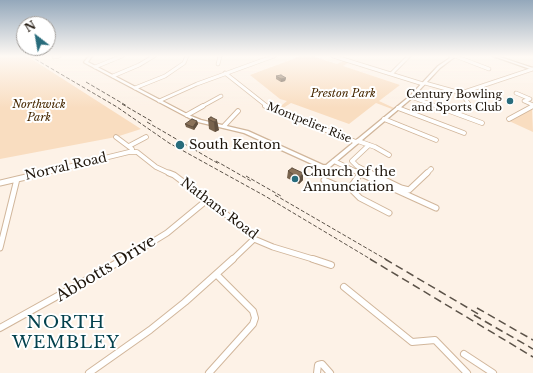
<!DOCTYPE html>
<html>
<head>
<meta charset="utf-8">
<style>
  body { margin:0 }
  #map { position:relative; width:533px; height:373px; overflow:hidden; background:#fdf2e7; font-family:"Libre Baskerville",serif }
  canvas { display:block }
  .north { position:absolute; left:16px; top:16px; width:40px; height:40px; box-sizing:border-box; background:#fff; border:1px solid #a5a19d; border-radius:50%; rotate:329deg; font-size:11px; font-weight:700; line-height:16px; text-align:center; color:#1e150b }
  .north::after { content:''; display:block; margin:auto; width:14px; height:18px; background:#286c7c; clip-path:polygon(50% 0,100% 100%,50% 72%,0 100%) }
</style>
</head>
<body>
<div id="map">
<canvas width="533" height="373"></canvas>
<div class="north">N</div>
</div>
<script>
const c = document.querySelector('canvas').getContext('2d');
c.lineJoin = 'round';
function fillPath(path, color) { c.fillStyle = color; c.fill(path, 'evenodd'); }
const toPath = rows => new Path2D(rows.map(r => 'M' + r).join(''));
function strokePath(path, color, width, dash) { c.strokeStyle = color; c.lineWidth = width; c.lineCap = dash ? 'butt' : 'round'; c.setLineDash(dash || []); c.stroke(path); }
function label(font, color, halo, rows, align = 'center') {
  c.font = font + ' "Libre Baskerville",serif'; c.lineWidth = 4; c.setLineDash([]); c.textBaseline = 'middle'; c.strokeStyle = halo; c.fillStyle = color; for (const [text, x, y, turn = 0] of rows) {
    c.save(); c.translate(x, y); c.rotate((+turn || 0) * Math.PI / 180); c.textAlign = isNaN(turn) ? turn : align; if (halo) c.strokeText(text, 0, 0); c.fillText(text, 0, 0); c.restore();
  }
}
fillPath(toPath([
  [0,56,27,56,141,129,116,137,0,159],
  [301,56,312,56,337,64,345,60,350,62,343,66,400,85,379,101,394,108,392,109,376,103,349,124,291,103,280,110,277,109,287,101,280,99,250,75],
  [532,109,533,132,509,121]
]), '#f9ddc0');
const minorFar3 = toPath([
  [333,56,423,84],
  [450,56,452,56],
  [455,56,489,69],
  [54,57,59,56],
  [218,64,220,56],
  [95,67,122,56],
  [225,73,268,107],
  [391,74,409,56],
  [113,76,139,65,154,56],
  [425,83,461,93,533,69],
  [135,88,165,76,184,63,187,56],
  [461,93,469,104],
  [516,93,530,99,524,101,533,105],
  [411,97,439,107],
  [159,101,197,84,274,56],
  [201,107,221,96],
  [531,107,533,106]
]);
const minorFar2 = toPath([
  [265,106,356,142],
  [436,106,482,123],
  [398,108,464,133],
  [187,115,203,106],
  [384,119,436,140],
  [509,119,533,106],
  [224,126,238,111],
  [116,137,132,149,132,152],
  [358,141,375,147,389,155],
  [369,145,352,161,357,166,372,174],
  [129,146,146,137],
  [334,161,361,174],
  [39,174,129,152,137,152,156,167,171,174],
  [426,174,431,169]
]);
const minorFar1 = toPath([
  [169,173,174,175,252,234,254,239,273,247,316,260],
  [359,173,436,208],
  [370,173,401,188,409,190,427,173],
  [360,174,350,188,360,198,389,213],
  [324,180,338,186,350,188],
  [0,183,43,173],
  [0,248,17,179],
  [123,260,167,233,207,200],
  [232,260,254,239]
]);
const minor = toPath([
  [313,259,331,265],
  [344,287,412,342,435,340,467,373],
  [0,328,124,259],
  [464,354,493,373],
  [89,373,150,330,185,302,233,259],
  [209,373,253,324,255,318,253,311,217,275],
  [317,373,318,365,322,364,330,373]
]);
const tertiary = toPath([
  [89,56,92,56,88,62,191,116,201,120,248,131,323,165,326,165,410,96,438,66,453,56,456,56,440,68,412,98,330,167,323,169,244,133,198,122,189,118,85,63,84,62,89,56],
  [493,56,497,56,533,68,533,70,493,56]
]);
strokePath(minorFar3, '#d1b69b', 4.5);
strokePath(minorFar2, '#d1b69b', 5.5);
strokePath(minorFar1, '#d1b69b', 7);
strokePath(minor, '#d1b69b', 8);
strokePath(tertiary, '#d1b69b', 2.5);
strokePath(minorFar3, '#fff', 3);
strokePath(minorFar2, '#fff', 4);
strokePath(minorFar1, '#fff', 5);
strokePath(minor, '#fff', 6);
fillPath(tertiary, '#fff');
strokePath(toPath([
  [30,56,117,107,169,143,265,196,372,260],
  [86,82,127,106],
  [122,104,153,122],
  [147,122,219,164],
  [216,161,251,181],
  [246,176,281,196],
  [275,195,387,260]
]), '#5c5349', 1, [4, 2]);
strokePath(toPath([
  [370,259,533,357],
  [385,259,480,315],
  [477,308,533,340],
  [474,315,533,349]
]), '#5c5349', 1.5, [8, 4.5]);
fillPath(toPath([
  [276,76,286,78,285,81,281,82,276,79],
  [211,117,219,130,215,132,209,129,208,119],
  [197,121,198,124,194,130,186,127,185,124],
  [292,168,303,180,299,184,287,178,288,171]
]), '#78634d');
fillPath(toPath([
  [286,78,285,81,281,82,281,79],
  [217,120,219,130,215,132,214,122],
  [197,121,198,124,194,130,193,127],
  [303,173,303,180,299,184,299,178]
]), '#61503f');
const building = toPath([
  [281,75,286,78,281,79,276,76,281,75],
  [211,117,217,120,214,122,208,119,211,117],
  [192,119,197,121,193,127,185,124,192,119],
  [292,168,303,173,299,178,288,171,292,168]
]);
fillPath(building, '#8b735a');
strokePath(building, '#61503f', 1);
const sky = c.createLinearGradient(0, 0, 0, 108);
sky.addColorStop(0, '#94a8bb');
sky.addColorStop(0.52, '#fef9f4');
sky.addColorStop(1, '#fef9f400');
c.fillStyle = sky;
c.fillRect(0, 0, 533, 108);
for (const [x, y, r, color] of [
  [510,101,4,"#286c7c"],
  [180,145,5,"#286c7c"],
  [295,179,4,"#286c7c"]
]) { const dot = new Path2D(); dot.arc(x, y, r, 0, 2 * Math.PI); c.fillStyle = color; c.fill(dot); strokePath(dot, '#fff', 1.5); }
label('italic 11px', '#472800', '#fff', [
  ["Preston Park",343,94],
  ["Northwick",39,105],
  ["Park",39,118]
]);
label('11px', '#1e150b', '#fff', [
  ["Century Bowling",502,95],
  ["and Sports Club",502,108]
], 'right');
label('11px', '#1e150b', '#fff', [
  ["Montpelier Rise",309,123,22]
]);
label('13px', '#1e150b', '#fff', [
  ["South Kenton",189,145],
  ["Church of the",303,172],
  ["Annunciation",303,187]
], 'left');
label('13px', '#1e150b', '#fff', [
  ["Norval Road",66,167,-13],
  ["Nathans Road",219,209,37]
]);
label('16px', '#1e150b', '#fff', [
  ["Abbotts Drive",106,269,-31]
]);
c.letterSpacing = '1px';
label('17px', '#03414d', '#fff', [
  ["NORTH",66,323],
  ["WEMBLEY",66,343]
]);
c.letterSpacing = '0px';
</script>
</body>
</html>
